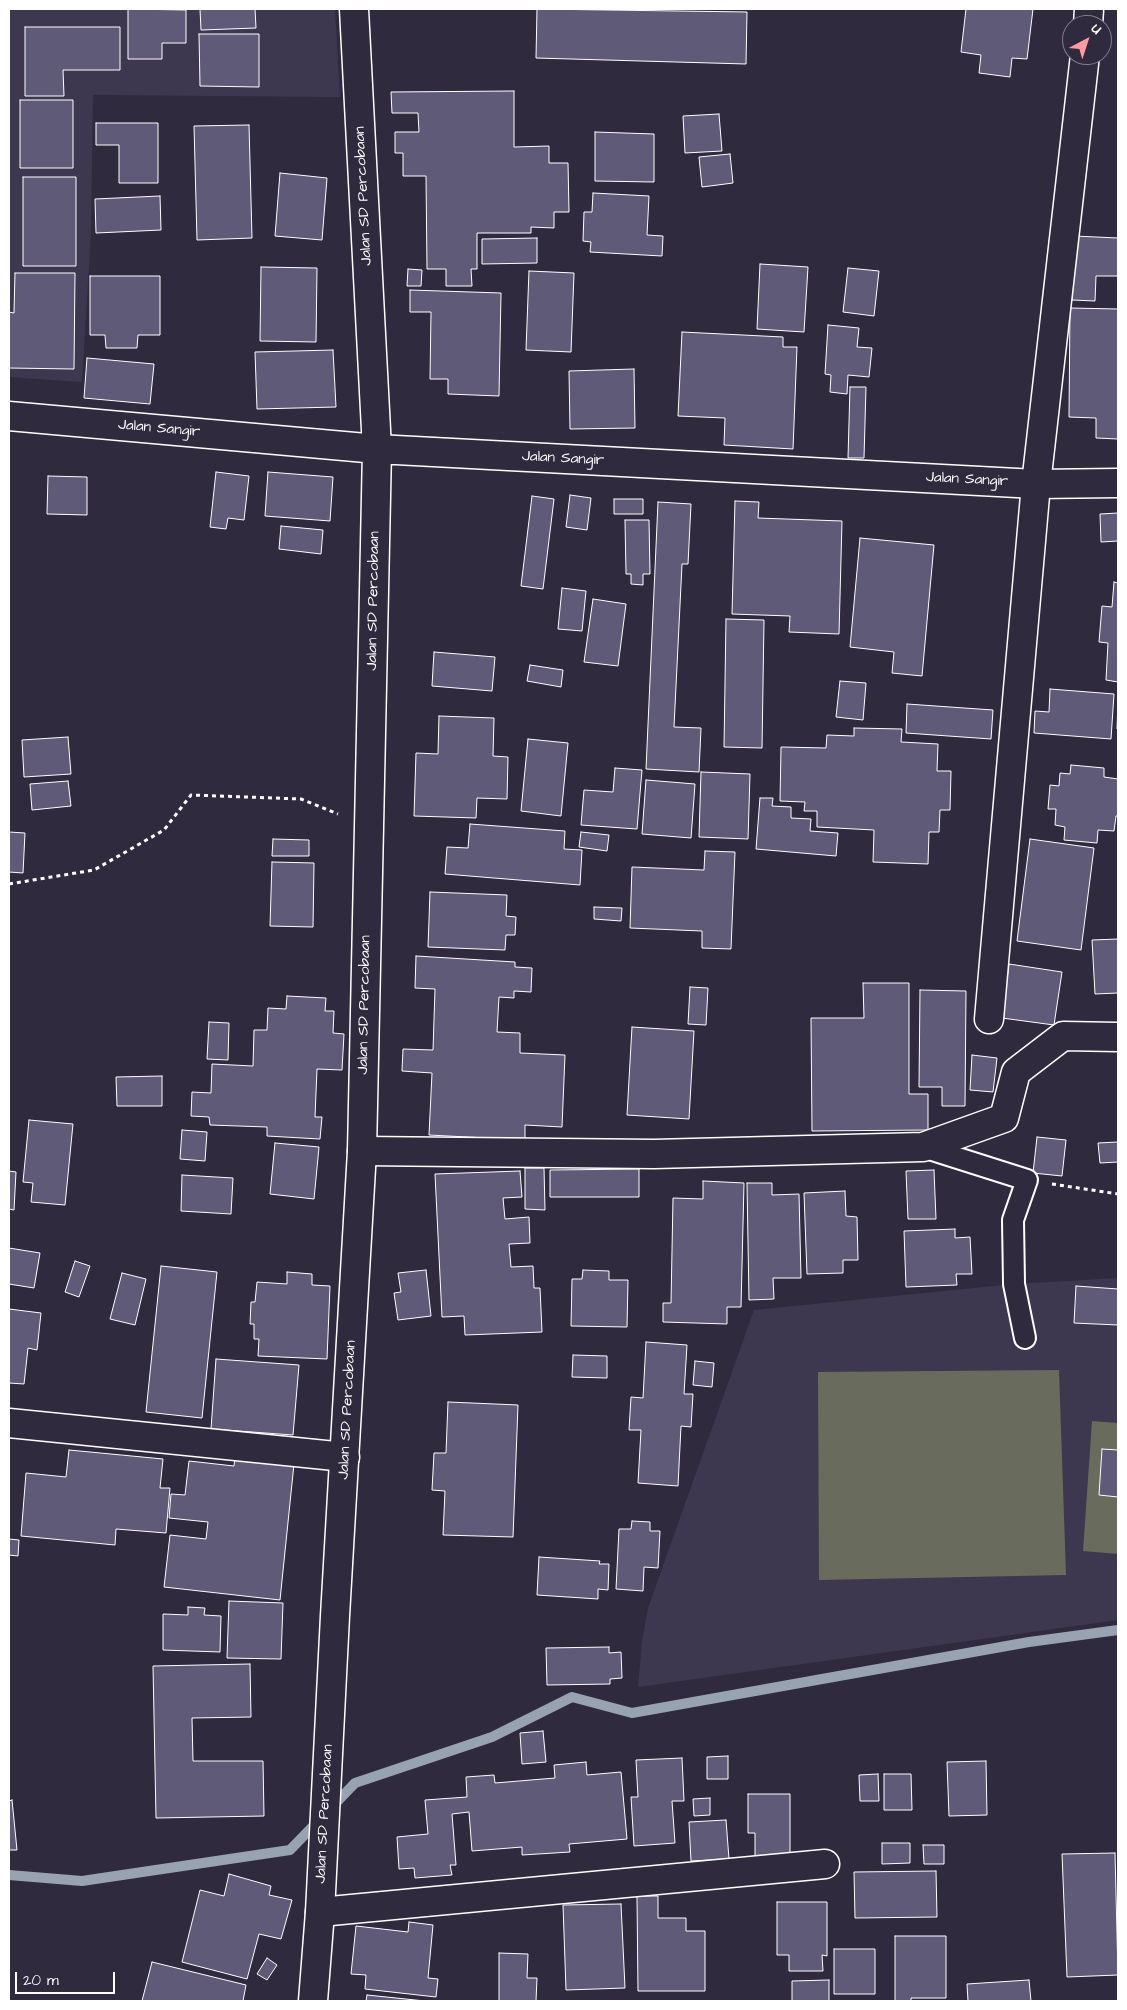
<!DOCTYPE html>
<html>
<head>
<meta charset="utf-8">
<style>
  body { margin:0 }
  #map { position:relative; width:1127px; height:2010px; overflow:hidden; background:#2f2a3d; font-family:"Architects Daughter",sans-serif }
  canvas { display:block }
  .frame { position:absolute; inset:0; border:10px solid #fff; pointer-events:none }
  .north { position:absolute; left:1062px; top:15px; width:50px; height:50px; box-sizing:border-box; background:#2f2a3d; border:1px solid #827f8b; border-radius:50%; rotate:40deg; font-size:14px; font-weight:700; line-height:20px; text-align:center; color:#fff }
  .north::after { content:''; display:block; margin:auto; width:18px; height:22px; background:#ff9aa2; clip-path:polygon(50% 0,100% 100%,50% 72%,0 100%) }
  .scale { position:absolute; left:15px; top:1972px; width:100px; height:22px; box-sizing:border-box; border:2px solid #fff; border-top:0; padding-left:6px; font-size:15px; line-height:18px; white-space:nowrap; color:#fff; -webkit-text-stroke:4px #2f2a3d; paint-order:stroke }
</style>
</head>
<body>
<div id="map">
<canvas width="1127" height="2010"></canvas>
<div class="frame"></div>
<div class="north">U</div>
<div class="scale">20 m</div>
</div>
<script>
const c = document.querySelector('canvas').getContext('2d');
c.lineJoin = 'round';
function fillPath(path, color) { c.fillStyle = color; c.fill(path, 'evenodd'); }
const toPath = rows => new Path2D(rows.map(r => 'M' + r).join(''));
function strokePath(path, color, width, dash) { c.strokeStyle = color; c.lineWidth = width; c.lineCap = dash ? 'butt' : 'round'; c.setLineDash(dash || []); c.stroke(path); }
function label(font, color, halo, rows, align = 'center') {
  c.font = font + ' "Architects Daughter",sans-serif'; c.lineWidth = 5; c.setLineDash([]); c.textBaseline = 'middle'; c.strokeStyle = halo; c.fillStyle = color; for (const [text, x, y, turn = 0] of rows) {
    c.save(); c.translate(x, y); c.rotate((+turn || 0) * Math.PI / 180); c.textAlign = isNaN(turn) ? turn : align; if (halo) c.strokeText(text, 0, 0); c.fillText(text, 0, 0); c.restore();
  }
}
fillPath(toPath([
  [9,9,335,9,340,97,93,95,91,233,82,382,9,377],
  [1118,1278,1118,1620,638,1687,642,1641,648,1608,754,1310,1014,1284]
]), '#3d384f');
fillPath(toPath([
  [1059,1370,1066,1575,819,1580,818,1372],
  [1092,1421,1118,1423,1118,1554,1083,1551]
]), '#696b5c');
strokePath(toPath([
  [330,1809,355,1783,492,1737,572,1697,632,1713,1029,1642,1118,1630],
  [9,1875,82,1881,290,1850,320,1819]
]), '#98a3b2', 10);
const building = toPath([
  [128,9,186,10,186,43,162,43,162,59,128,59,128,9],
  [200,9,255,9,256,28,201,30,200,9],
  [537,9,747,12,746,64,536,58,537,9],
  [966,9,1033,9,1027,59,1012,58,1010,77,979,73,981,55,961,52,966,9],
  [25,27,120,27,120,70,63,70,64,96,25,96,25,27],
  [199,34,259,34,259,87,200,86,199,34],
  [514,91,514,147,549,146,549,163,568,163,569,212,554,212,554,228,531,227,531,233,477,233,477,269,471,269,472,286,446,286,446,269,427,269,426,176,403,176,403,153,395,153,395,132,419,132,418,113,392,113,391,92,514,91],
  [20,100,73,100,73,168,20,168,20,100],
  [719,114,722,151,685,153,683,116,719,114],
  [96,123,158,123,158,183,119,183,119,145,96,145,96,123],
  [249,125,252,238,197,240,194,126,249,125],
  [595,132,654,134,654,182,595,181,595,132],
  [730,154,733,183,702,187,699,157,730,154],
  [280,173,327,178,322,240,275,236,280,173],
  [23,177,76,177,76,266,23,266,23,177],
  [593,193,649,196,647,235,663,236,662,256,590,252,591,242,583,241,584,212,592,212,593,193],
  [160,196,161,230,96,233,95,199,160,196],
  [1074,236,1118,238,1118,276,1096,276,1095,301,1072,300,1074,236],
  [537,238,537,263,482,264,482,239,537,238],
  [760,264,808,267,804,332,757,329,760,264],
  [261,267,317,268,316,342,260,341,261,267],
  [848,268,879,271,874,316,843,312,848,268],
  [408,269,422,270,421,286,407,286,408,269],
  [529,271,574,273,571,352,526,350,529,271],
  [15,273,75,273,74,369,9,368,9,312,14,313,15,273],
  [90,276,160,276,160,335,138,335,137,348,106,348,105,335,90,335,90,276],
  [410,290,501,293,499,396,448,394,448,379,430,379,431,312,410,312,410,290],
  [1070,308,1118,309,1118,439,1096,438,1096,418,1069,417,1070,308],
  [828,325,859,328,857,347,872,348,869,377,848,375,847,394,830,392,831,375,825,374,828,325],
  [682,332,783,337,783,347,797,347,793,449,724,445,725,418,678,416,682,332],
  [333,350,336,407,257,409,255,352,333,350],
  [87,358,154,364,150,404,84,398,87,358],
  [634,369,635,428,570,429,569,371,634,369],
  [850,387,866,387,864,458,848,458,850,387],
  [216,472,249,476,244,520,228,518,226,529,210,527,216,472],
  [268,472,333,477,330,521,265,516,268,472],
  [48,476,87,477,87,515,47,514,48,476],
  [570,495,591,498,587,530,566,527,570,495],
  [532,496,554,499,543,589,521,586,532,496],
  [614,499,643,499,643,514,614,514,614,499],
  [735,501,759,502,758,518,842,521,839,634,789,632,790,616,732,614,735,501],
  [658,502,691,504,688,564,682,564,674,727,701,728,699,772,646,769,658,502],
  [1118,513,1118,541,1101,542,1100,514,1118,513],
  [625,520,649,520,650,574,643,574,643,585,631,584,631,574,626,574,625,520],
  [281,526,323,530,321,554,279,549,281,526],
  [860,538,934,545,922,676,892,673,894,652,850,647,860,538],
  [1114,582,1118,583,1118,682,1106,680,1108,643,1099,642,1102,606,1112,607,1114,582],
  [562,588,586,591,582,631,558,629,562,588],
  [593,599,626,604,618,666,584,662,593,599],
  [726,619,764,620,762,748,724,747,726,619],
  [434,652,495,657,492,691,432,686,434,652],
  [530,665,563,670,561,687,527,681,530,665],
  [840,681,866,683,863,720,836,717,840,681],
  [1050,689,1114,694,1111,739,1034,733,1035,711,1049,712,1050,689],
  [1118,700,1118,729,1117,729,1118,700],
  [907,704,993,710,991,739,906,733,907,704],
  [439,716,494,718,493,756,508,757,507,799,477,798,476,818,414,816,416,753,438,754,439,716],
  [854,728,902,729,901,742,938,744,937,771,951,771,950,810,940,810,939,832,929,832,928,864,873,862,874,830,817,827,817,811,804,811,805,802,780,801,781,747,826,748,827,735,854,736,854,728],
  [68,737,71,774,24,777,22,740,68,737],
  [528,739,568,743,561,816,521,811,528,739],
  [1071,765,1104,768,1104,777,1118,779,1118,816,1116,816,1114,831,1098,830,1097,843,1064,840,1065,827,1055,825,1056,809,1048,809,1050,785,1059,786,1060,773,1070,774,1071,765],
  [615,768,642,770,637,829,581,825,584,790,613,792,615,768],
  [701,772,750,774,748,839,699,837,701,772],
  [646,780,695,784,691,838,642,834,646,780],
  [68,781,71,806,32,810,30,784,68,781],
  [760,798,773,798,772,806,791,807,791,818,811,819,810,831,838,833,836,856,756,849,760,798],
  [470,824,565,831,564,849,582,850,580,885,445,874,447,847,468,848,470,824],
  [9,832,25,833,23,873,9,872,9,832],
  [581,832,609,835,607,851,579,847,581,832],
  [273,839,309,840,309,856,272,856,273,839],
  [1030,839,1094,848,1081,950,1017,941,1030,839],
  [705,851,735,852,731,949,702,948,702,931,630,928,632,867,704,870,705,851],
  [272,862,314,863,313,927,270,926,272,862],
  [430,892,507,895,506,916,516,917,515,935,506,935,505,950,428,947,430,892],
  [594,907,622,908,621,921,594,919,594,907],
  [1118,939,1118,993,1095,994,1092,940,1118,939],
  [416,956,515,962,515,967,532,968,531,992,514,991,514,998,499,997,497,1032,520,1033,520,1053,565,1055,562,1127,525,1125,525,1140,429,1135,432,1073,402,1071,403,1049,433,1050,435,989,415,988,416,956],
  [1009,964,1062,972,1054,1025,1002,1018,1009,964],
  [863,983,909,983,909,1094,928,1094,928,1130,812,1131,811,1018,864,1018,863,983],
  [690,987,708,988,706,1025,688,1024,690,987],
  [920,990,966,991,965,1106,942,1106,942,1087,919,1087,920,990],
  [287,996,326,998,325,1011,334,1011,333,1033,344,1034,342,1070,317,1069,315,1117,322,1117,320,1139,267,1136,267,1127,210,1125,209,1117,191,1116,192,1092,211,1093,212,1064,253,1066,254,1030,267,1030,268,1008,286,1009,287,996],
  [209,1022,229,1023,228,1060,207,1059,209,1022],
  [632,1027,694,1031,689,1119,627,1115,632,1027],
  [972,1055,997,1058,993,1092,970,1090,972,1055],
  [162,1076,162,1106,117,1106,116,1077,162,1076],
  [29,1120,73,1124,65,1205,31,1202,33,1183,23,1182,29,1120],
  [182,1130,207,1132,205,1161,180,1159,182,1130],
  [1037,1137,1066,1140,1062,1176,1033,1173,1037,1137],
  [1118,1142,1118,1162,1100,1163,1098,1143,1118,1142],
  [275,1143,319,1147,314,1199,270,1194,275,1143],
  [525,1168,544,1168,545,1210,525,1209,525,1168],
  [639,1169,639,1197,550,1197,550,1170,639,1169],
  [934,1170,936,1219,908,1219,906,1171,934,1170],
  [9,1171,16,1172,14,1210,9,1209,9,1171],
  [520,1171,522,1197,503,1198,505,1219,529,1217,530,1243,509,1244,511,1267,533,1266,534,1288,540,1288,542,1332,465,1335,464,1316,442,1317,435,1174,520,1171],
  [182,1175,233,1178,231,1214,181,1211,182,1175],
  [703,1181,744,1183,741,1307,727,1307,727,1324,663,1322,663,1303,671,1303,673,1198,703,1199,703,1181],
  [747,1183,772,1183,772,1195,799,1194,801,1278,773,1278,774,1299,749,1300,747,1183],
  [845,1191,846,1216,857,1217,858,1260,843,1260,843,1273,807,1274,804,1193,845,1191],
  [955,1229,955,1238,970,1237,972,1274,956,1274,957,1285,906,1287,904,1231,955,1229],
  [9,1248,40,1253,34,1288,9,1284,9,1248],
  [75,1261,90,1266,79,1297,65,1292,75,1261],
  [161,1266,217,1272,202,1418,146,1412,161,1266],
  [426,1270,431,1316,398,1320,394,1293,401,1292,398,1273,426,1270],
  [583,1270,609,1271,609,1280,628,1280,627,1327,571,1326,572,1279,582,1279,583,1270],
  [287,1272,312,1274,312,1285,330,1286,327,1359,258,1356,259,1339,254,1339,254,1324,250,1324,251,1302,255,1302,257,1282,287,1284,287,1272],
  [122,1273,146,1279,135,1325,110,1319,122,1273],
  [1076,1286,1118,1289,1118,1325,1074,1323,1076,1286],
  [9,1309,41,1313,37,1350,28,1348,24,1384,9,1383,9,1309],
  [646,1342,687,1345,684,1394,693,1394,691,1427,681,1426,678,1486,638,1483,641,1430,629,1430,631,1397,643,1398,646,1342],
  [573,1355,607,1356,607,1378,572,1377,573,1355],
  [216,1359,299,1365,293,1435,211,1429,216,1359],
  [695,1361,714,1363,712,1387,693,1385,695,1361],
  [448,1402,518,1405,513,1537,443,1535,445,1491,432,1490,434,1453,446,1453,448,1402],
  [1102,1449,1118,1450,1118,1497,1099,1495,1102,1449],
  [69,1450,163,1459,160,1488,170,1488,166,1533,116,1529,115,1545,21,1536,26,1473,66,1477,69,1450],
  [235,1457,294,1464,280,1600,164,1587,170,1535,206,1539,208,1522,169,1518,171,1494,185,1495,189,1461,234,1466,235,1457],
  [632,1521,650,1522,650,1531,660,1531,658,1568,644,1567,643,1591,616,1589,619,1529,631,1529,632,1521],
  [9,1539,19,1540,18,1556,9,1555,9,1539],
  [539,1557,600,1561,599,1564,609,1564,608,1590,598,1589,598,1599,537,1595,539,1557],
  [229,1601,283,1603,281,1659,227,1658,229,1601],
  [188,1607,205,1608,204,1615,221,1616,220,1652,163,1650,163,1614,188,1615,188,1607],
  [609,1647,609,1653,621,1652,622,1678,610,1679,610,1684,547,1685,546,1648,609,1647],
  [250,1664,251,1717,192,1718,193,1761,263,1761,264,1816,156,1818,153,1666,250,1664],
  [543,1731,546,1762,522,1764,520,1733,543,1731],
  [728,1756,728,1779,707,1779,707,1757,728,1756],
  [682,1758,684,1801,672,1801,675,1843,634,1846,631,1797,638,1797,636,1760,682,1758],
  [986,1761,987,1815,949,1816,947,1762,986,1761],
  [586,1762,587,1775,621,1772,627,1839,569,1844,570,1852,522,1855,522,1847,472,1851,469,1812,452,1814,456,1865,450,1865,452,1875,415,1878,414,1868,399,1869,397,1837,428,1834,425,1800,467,1797,466,1777,494,1775,495,1783,555,1778,554,1765,586,1762],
  [878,1774,879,1801,860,1801,859,1775,878,1774],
  [884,1774,911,1774,912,1810,884,1810,884,1774],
  [748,1794,790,1794,790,1857,755,1857,755,1833,748,1833,748,1794],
  [710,1798,710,1815,694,1816,693,1799,710,1798],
  [12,1800,17,1850,9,1850,9,1801,12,1800],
  [726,1820,729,1859,691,1861,689,1822,726,1820],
  [882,1843,910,1843,910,1863,882,1864,882,1843],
  [923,1845,944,1845,944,1864,924,1864,923,1845],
  [1115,1853,1118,1975,1067,1977,1062,1854,1115,1853],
  [936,1871,937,1917,855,1918,854,1872,936,1871],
  [229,1874,271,1886,269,1895,292,1900,281,1939,259,1934,247,1979,182,1962,200,1890,224,1896,229,1874],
  [637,1896,658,1896,658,1918,686,1918,686,1931,705,1931,705,1991,638,1991,637,1896],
  [777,1902,827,1902,827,1956,822,1955,823,1971,789,1971,789,1955,777,1955,777,1902],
  [621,1904,625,1988,566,1990,563,1905,621,1904],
  [409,1922,433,1925,428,1978,438,1979,436,1997,365,1989,366,1975,351,1974,356,1926,408,1932,409,1922],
  [895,1936,946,1936,946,1998,911,1998,911,2001,895,2001,895,1936],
  [834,1949,875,1949,875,1994,834,1994,834,1949],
  [499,1953,528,1954,527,1978,537,1978,536,2001,499,2001,499,1953],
  [267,1958,277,1965,267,1980,257,1974,267,1958],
  [152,1962,246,1985,243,2001,142,2001,152,1962],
  [829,1980,829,2001,792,2001,792,1981,829,1980],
  [1029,1980,1031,2001,968,2001,967,1984,1029,1980],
  [367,1995,425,2001,366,2001,367,1995]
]);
fillPath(building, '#5e5a78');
strokePath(building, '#fff', 1);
const service = toPath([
  [923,1147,1027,1180,1013,1220,1014,1284,1025,1338]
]);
const minor = toPath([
  [1088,25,1089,9],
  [989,1019,1036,484,1085,55],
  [362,1151,654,1154,923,1147,1004,1118,1016,1072,1063,1036,1118,1037],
  [9,1423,345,1457],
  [320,1912,825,1864]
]);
const tertiary = toPath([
  [9,416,377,449,1036,484,1118,483],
  [313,2001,320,1912,335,1616,362,1151,369,827,377,449,354,9]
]);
strokePath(service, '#fff', 24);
strokePath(minor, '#fff', 31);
strokePath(tertiary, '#fff', 31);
strokePath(toPath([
  [9,884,94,870,164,830,191,795,301,799,338,814],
  [1052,1184,1118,1194]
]), '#fff', 3, [4, 4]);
strokePath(service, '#2f2a3d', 20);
strokePath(minor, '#2f2a3d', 28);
strokePath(tertiary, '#2f2a3d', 28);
label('15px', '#fff', '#2f2a3d', [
  ["Jalan SD Percobaan",364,196,-93],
  ["Jalan Sangir",159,429,5],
  ["Jalan Sangir",563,459,3],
  ["Jalan Sangir",967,480,3],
  ["Jalan SD Percobaan",374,601,-89],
  ["Jalan SD Percobaan",365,1005,-89],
  ["Jalan SD Percobaan",348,1410,-87],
  ["Jalan SD Percobaan",325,1814,-87]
]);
</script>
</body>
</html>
